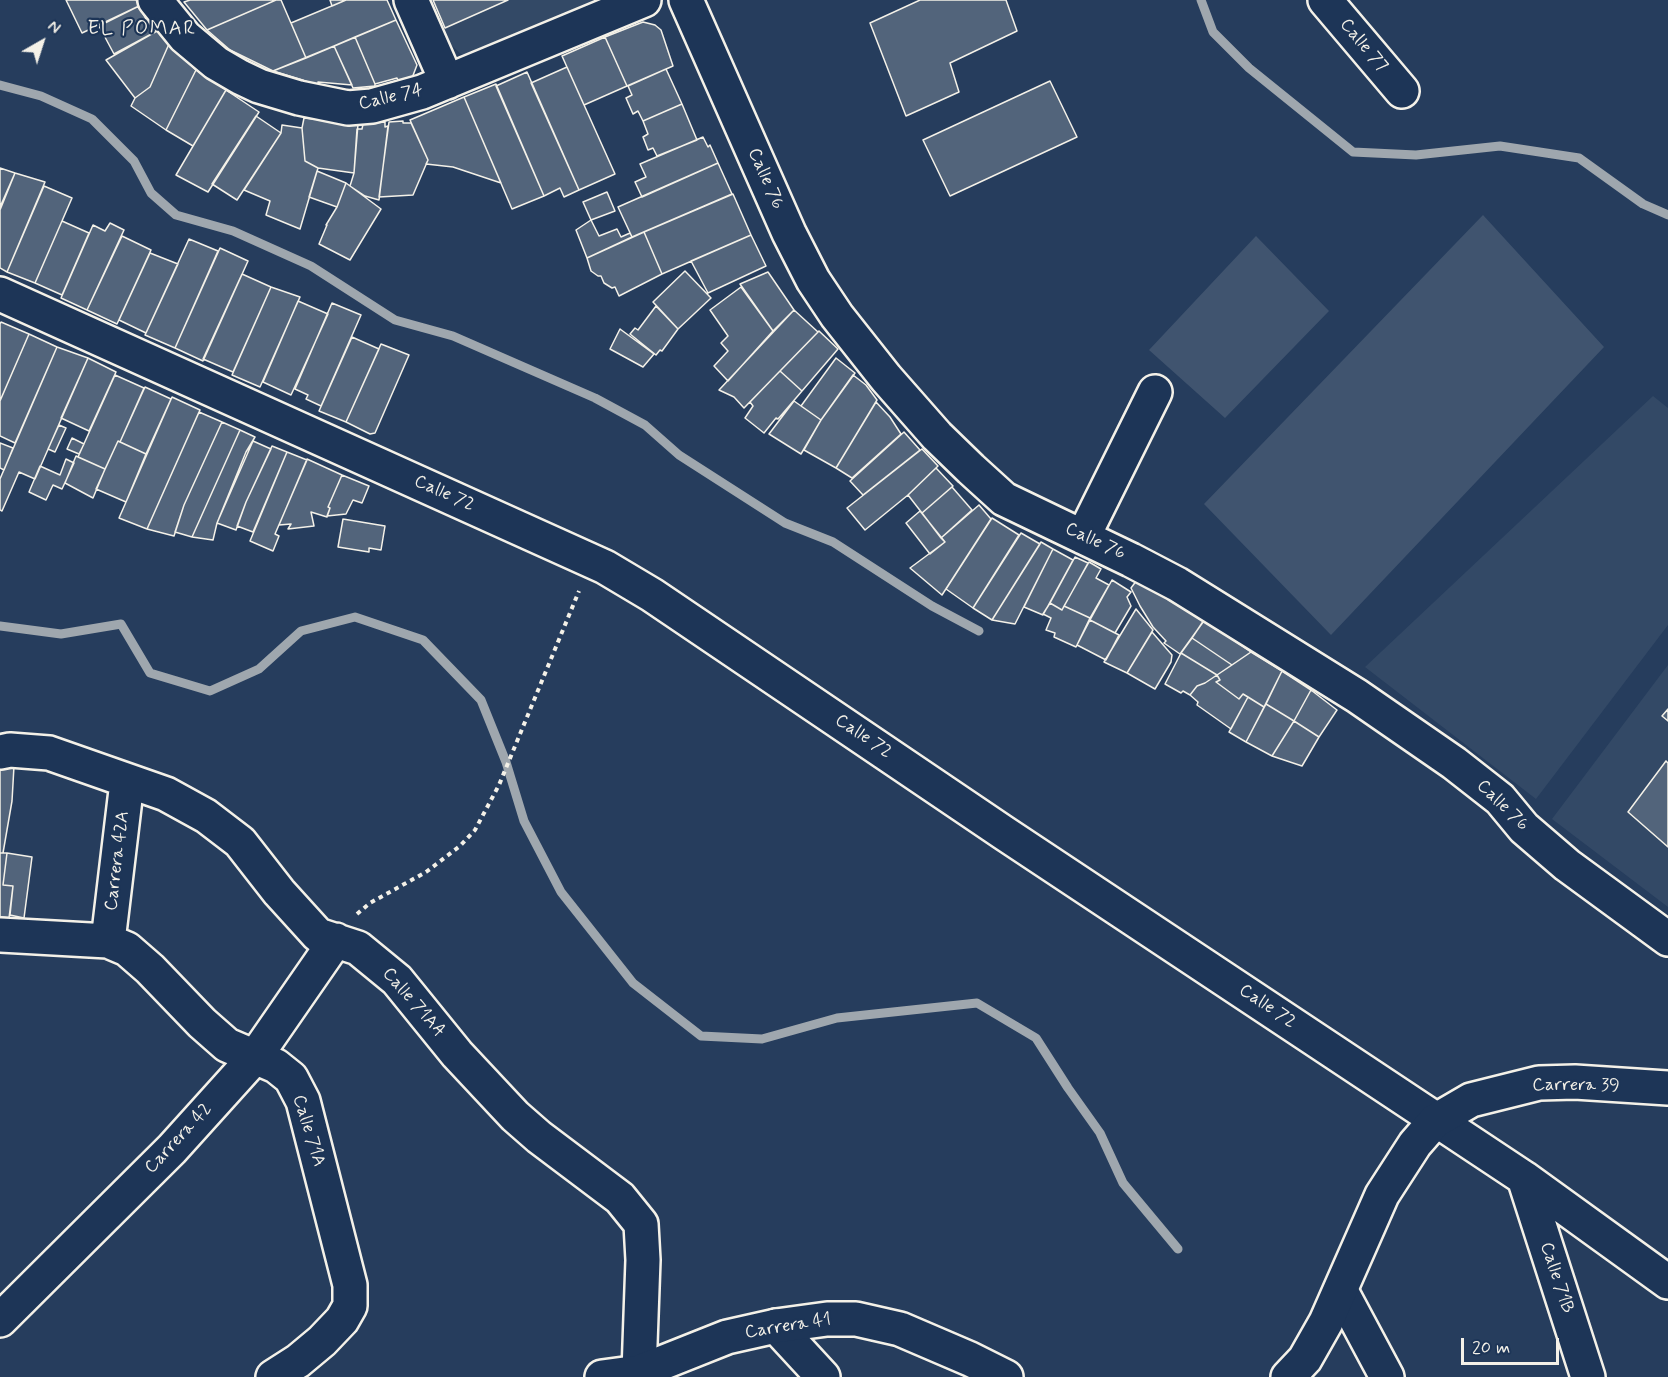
<!DOCTYPE html>
<html>
<head>
<meta charset="utf-8">
<style>
  body { margin:0 }
  #map { position:relative; width:1668px; height:1377px; overflow:hidden; background:#263d5d; font-family:Mynerve,sans-serif }
  canvas { display:block }
  .north { position:absolute; left:12px; top:12px; width:60px; height:60px; -webkit-text-stroke:4px #1d3557; paint-order:stroke; rotate:39deg; font-size:16px; font-weight:700; line-height:24px; text-align:center; color:#f4f1e8 }
  .north::after { content:''; display:block; margin:auto; width:21px; height:27px; background:#f4f1e8; clip-path:polygon(50% 0,100% 100%,50% 72%,0 100%) }
  .scale { position:absolute; left:1461px; top:1338px; width:98px; height:27px; box-sizing:border-box; border:3px solid #f4f1e8; border-top:0; padding-left:8px; font-size:18px; line-height:21px; white-space:nowrap; color:#f4f1e8; -webkit-text-stroke:4px #1d3557; paint-order:stroke }
</style>
</head>
<body>
<div id="map">
<canvas width="1668" height="1377"></canvas>
<div class="north">N</div>
<div class="scale">20 m</div>
</div>
<script>
const c = document.querySelector('canvas').getContext('2d');
c.lineJoin = 'round';
function fillPath(path, color) { c.fillStyle = color; c.fill(path, 'evenodd'); }
const toPath = rows => new Path2D(rows.map(r => 'M' + r).join(''));
function strokePath(path, color, width, dash) { c.strokeStyle = color; c.lineWidth = width; c.lineCap = dash ? 'butt' : 'round'; c.setLineDash(dash || []); c.stroke(path); }
function label(font, color, halo, rows, align = 'center') {
  c.font = font + ' Mynerve,sans-serif'; c.lineWidth = 4.5; c.setLineDash([]); c.textBaseline = 'middle'; c.strokeStyle = halo; c.fillStyle = color; for (const [text, x, y, turn = 0] of rows) {
    c.save(); c.translate(x, y); c.rotate((+turn || 0) * Math.PI / 180); c.textAlign = isNaN(turn) ? turn : align; if (halo) c.strokeText(text, 0, 0); c.fillText(text, 0, 0); c.restore();
  }
}
fillPath(toPath([
  [433,0,596,0,466,54,461,54,451,45],
  [1653,396,1668,408,1668,625,1536,799,1365,667],
  [1668,665,1668,907,1552,819]
]), '#334966');
fillPath(toPath([
  [1483,215,1604,347,1331,635,1204,504],
  [1256,236,1329,311,1225,418,1149,350]
]), '#40546f');
strokePath(toPath([
  [1201,0,1213,32,1249,68,1353,152,1416,155,1500,146,1579,158,1643,204,1668,215],
  [0,85,41,96,92,119,134,161,151,193,176,215,233,231,311,266,395,320,453,336,595,398,645,425,679,455,785,523,833,542,932,606,979,631],
  [0,626,61,634,121,624,150,673,210,691,259,669,301,631,355,617,423,640,481,700,506,762,524,821,561,892,633,983,701,1036,762,1039,837,1018,977,1003,1036,1038,1068,1088,1100,1133,1123,1183,1178,1249]
]), '#9fa7ae', 9);
const building = toPath([
  [66,0,136,0,139,6,82,33,66,0],
  [190,0,276,0,207,30,184,2,190,0],
  [276,0,281,0,306,58,273,71,230,50,207,30,276,0],
  [330,0,346,0,332,6,330,0],
  [346,0,387,0,396,20,306,58,291,23,346,0],
  [433,0,508,0,445,28,433,0],
  [920,0,1006,0,1017,31,950,63,959,92,906,116,870,23,920,0],
  [139,6,147,21,157,31,114,54,99,26,139,6],
  [396,20,417,65,412,78,399,82,397,78,375,84,355,37,396,20],
  [643,22,655,25,661,30,673,66,627,86,605,37,643,22],
  [157,31,169,44,150,87,135,98,106,60,157,31],
  [355,37,375,84,375,86,353,88,334,46,355,37],
  [605,37,627,86,584,105,562,56,605,37],
  [169,44,196,70,166,130,131,106,135,98,150,87,169,44],
  [334,46,352,85,318,82,318,85,273,71,334,46],
  [567,67,615,174,579,190,531,83,567,67],
  [666,69,682,104,643,121,638,111,633,114,626,98,632,95,628,86,666,69],
  [196,70,226,90,193,146,166,130,196,70],
  [527,72,579,190,564,197,560,188,544,196,496,86,527,72],
  [1050,81,1077,137,950,196,923,140,1050,81],
  [496,84,544,196,512,209,464,97,496,84],
  [226,90,259,112,208,192,176,175,226,90],
  [464,97,501,183,453,167,426,164,428,160,410,120,464,97],
  [682,104,697,140,657,156,653,148,648,150,643,137,648,134,643,121,682,104],
  [256,116,281,133,237,200,212,184,256,116],
  [304,118,358,124,354,173,318,168,305,161,302,128,304,118],
  [403,121,403,123,411,123,428,160,413,195,379,197,389,122,403,121],
  [385,122,385,127,388,126,379,200,365,196,350,186,354,173,357,129,362,129,363,124,385,122],
  [282,125,302,128,305,161,318,168,300,229,266,215,270,201,244,190,281,133,282,125],
  [703,137,708,147,710,145,718,163,642,197,635,182,646,177,640,164,703,137],
  [718,163,732,194,632,237,618,207,718,163],
  [0,168,15,173,0,210,0,168],
  [317,171,346,183,337,207,309,197,317,171],
  [15,173,45,182,7,272,0,268,0,207,15,173],
  [346,183,381,209,350,260,319,244,327,225,326,225,337,207,346,183],
  [44,186,72,198,35,283,7,272,44,186],
  [607,192,615,211,591,220,583,202,607,192],
  [733,194,751,235,662,274,644,232,733,194],
  [591,220,599,236,617,229,621,237,630,233,632,237,587,258,576,230,591,220],
  [62,221,89,233,62,295,35,283,62,221],
  [110,223,124,230,87,310,61,298,93,225,105,231,110,223],
  [644,232,662,274,619,296,615,287,612,288,604,283,601,276,598,276,591,271,587,258,644,232],
  [751,235,766,266,708,293,691,261,751,235],
  [122,236,151,250,117,324,87,310,122,236],
  [189,239,218,251,175,348,145,335,189,239],
  [220,248,248,261,203,361,175,348,220,248],
  [150,253,178,264,146,333,119,320,150,253],
  [685,271,711,298,678,329,653,302,685,271],
  [768,272,794,310,773,331,740,284,768,272],
  [242,274,271,287,233,372,203,359,242,274],
  [271,287,300,297,260,387,232,375,271,287],
  [741,287,773,331,728,381,714,366,728,351,721,343,728,336,710,310,741,287],
  [298,301,328,314,291,395,263,382,298,301],
  [332,303,361,315,321,406,306,399,308,395,295,389,332,303],
  [656,306,678,329,662,351,660,350,656,355,630,334,635,328,638,330,656,306],
  [794,310,818,332,744,408,734,397,719,390,794,310],
  [1,322,29,334,0,401,0,324,1,322],
  [620,329,654,354,643,367,610,349,620,329],
  [819,331,838,349,802,391,780,371,819,331],
  [29,334,57,347,15,443,0,436,0,401,29,334],
  [352,337,379,349,346,422,319,411,352,337],
  [381,344,409,355,375,433,370,434,346,422,381,344],
  [57,347,88,358,35,479,19,472,2,511,0,510,0,479,57,347],
  [88,358,116,372,89,431,61,418,88,358],
  [836,358,855,373,821,420,801,406,836,358],
  [780,371,802,391,778,419,776,418,764,433,745,418,753,406,750,402,780,371],
  [115,375,144,388,120,442,118,441,105,469,78,457,115,375],
  [853,375,866,385,877,400,836,468,804,450,821,420,853,375],
  [145,387,171,399,146,454,120,442,145,387],
  [172,397,200,410,147,529,119,518,172,397],
  [794,401,821,420,801,454,769,434,794,401],
  [876,402,890,417,901,434,852,478,836,468,876,402],
  [199,412,222,422,184,505,174,536,147,529,199,412],
  [222,422,240,430,192,537,175,532,184,505,222,422],
  [59,425,66,428,55,452,48,449,59,425],
  [240,430,255,437,246,452,217,523,213,540,192,537,240,430],
  [904,432,920,450,863,495,850,481,904,432],
  [72,438,84,444,79,454,67,449,72,438],
  [118,441,146,454,126,502,96,489,118,441],
  [253,441,271,449,246,502,236,530,217,523,253,441],
  [0,443,13,448,4,470,0,468,0,443],
  [272,446,287,452,253,532,237,526,246,502,272,446],
  [922,449,938,466,908,495,865,530,847,508,922,449],
  [287,452,307,460,275,534,279,536,273,551,250,541,287,452],
  [76,456,105,469,93,498,65,483,76,456],
  [66,459,74,463,62,489,53,485,46,500,29,492,40,466,60,475,66,459],
  [307,459,342,475,328,507,330,508,327,517,311,512,314,526,288,529,291,524,279,525,307,459],
  [936,468,953,486,922,513,908,495,936,468],
  [342,475,369,486,362,503,353,500,346,514,327,516,330,508,328,507,342,475],
  [952,487,972,510,941,538,922,513,952,487],
  [979,505,991,519,942,595,910,568,945,542,941,538,979,505],
  [920,511,945,542,930,554,906,523,920,511],
  [992,518,1019,535,973,608,946,589,992,518],
  [343,519,385,526,381,550,369,548,369,552,338,547,343,519],
  [1021,533,1040,544,992,620,973,608,1021,533],
  [1041,542,1053,549,1015,624,992,620,1041,542],
  [1053,549,1073,560,1043,615,1024,607,1053,549],
  [1075,557,1088,563,1062,610,1050,603,1075,557],
  [1089,562,1101,569,1096,578,1109,585,1090,618,1064,606,1089,562],
  [1112,580,1131,592,1127,597,1131,606,1115,633,1090,620,1112,580],
  [1137,580,1189,612,1193,609,1206,618,1180,654,1164,643,1166,641,1153,627,1140,606,1131,588,1137,580],
  [1050,603,1062,610,1064,606,1090,618,1076,647,1054,637,1055,633,1046,630,1051,618,1043,614,1050,603],
  [1136,609,1153,630,1127,673,1104,662,1136,609],
  [1090,620,1119,635,1106,660,1077,645,1090,620],
  [1204,620,1251,652,1232,665,1192,638,1204,620],
  [1152,632,1172,655,1171,662,1155,689,1127,673,1152,632],
  [1192,638,1232,665,1217,675,1181,653,1192,638],
  [1251,652,1282,671,1264,707,1243,694,1239,699,1216,682,1220,680,1217,675,1251,652],
  [1181,653,1217,675,1205,683,1197,686,1190,695,1183,691,1181,693,1165,684,1181,653],
  [1282,671,1311,690,1294,721,1266,704,1282,671],
  [1217,675,1220,680,1216,682,1239,699,1243,694,1248,697,1231,729,1197,705,1198,702,1190,695,1197,686,1205,683,1217,675],
  [1311,690,1337,710,1319,737,1294,721,1311,690],
  [1248,697,1264,707,1246,742,1229,732,1248,697],
  [1266,704,1294,721,1272,756,1246,742,1266,704],
  [1668,709,1668,721,1662,716,1668,709],
  [1294,721,1319,737,1302,766,1272,756,1294,721],
  [1666,761,1668,763,1668,847,1628,812,1666,761],
  [0,766,14,766,12,801,3,853,0,853,0,766],
  [0,853,7,853,3,885,13,886,9,918,0,917,0,853],
  [7,853,32,857,24,918,10,915,13,886,3,885,7,853]
]);
fillPath(building, '#52647b');
strokePath(building, '#f4f1e8', 1.5);
const minor = toPath([
  [155,0,185,37,216,63,240,77,259,86,299,98,348,108,372,106,422,92,644,0],
  [411,0,447,82],
  [686,0,789,233,813,280,837,316,886,378,937,436,971,469,1004,499,1131,560,1177,584,1357,696,1454,763,1500,799,1524,828,1567,865,1668,939],
  [1325,0,1402,91],
  [0,294,605,567,652,595,1004,833,1524,1178,1668,1282],
  [1083,537,1155,392],
  [0,752,10,750,49,753,166,794,206,816,240,842,279,892,318,935,358,948,397,980,457,1054,515,1116,539,1137,620,1198,641,1224,643,1260,639,1372],
  [0,935,108,941,127,949,150,969,202,1023,227,1045,276,1066,291,1078,303,1101,350,1285,350,1306,342,1320,322,1341,298,1361,273,1377],
  [108,941,127,782],
  [1524,1178,1588,1377],
  [1341,1291,1387,1377],
  [0,1320,172,1149,255,1057,336,940],
  [776,1326,823,1377]
]);
const major = toPath([
  [602,1377,639,1372,727,1337,776,1326,827,1319,856,1319,900,1329,970,1359,1006,1377],
  [1288,1377,1305,1359,1326,1322,1382,1195,1415,1144,1435,1121,1471,1100,1539,1083,1575,1082,1668,1088]
]);
strokePath(minor, '#f4f1e8', 38);
strokePath(major, '#f4f1e8', 38);
strokePath(toPath([
  [357,914,370,903,426,872,460,846,475,830,499,785,579,591]
]), '#f4f1e8', 4, [4.5, 4.5]);
strokePath(minor, '#1d3557', 33);
strokePath(major, '#1d3557', 33);
label('18px', '#f4f1e8', '#1d3557', [
  ["Calle 77",1363,46,50],
  ["Calle 74",391,98,-13],
  ["Calle 76",765,179,66],
  ["Calle 72",444,494,24],
  ["Calle 76",1095,542,25],
  ["Calle 72",863,737,34],
  ["Calle 76",1502,806,44],
  ["Carrera 42A",118,861,-83],
  ["Calle 71AA",413,1003,49],
  ["Calle 72",1267,1007,34],
  ["Carrera 39",1576,1086],
  ["Calle 71A",308,1131,73],
  ["Carrera 42",179,1139,-47],
  ["Calle 71B",1556,1278,72],
  ["Carrera 41",788,1327,-9]
]);
c.letterSpacing = '1.5px';
label('20px', '#f4f1e8', '#1d3557', [
  ["EL POMAR",142,30]
]);
c.letterSpacing = '0px';
</script>
</body>
</html>
